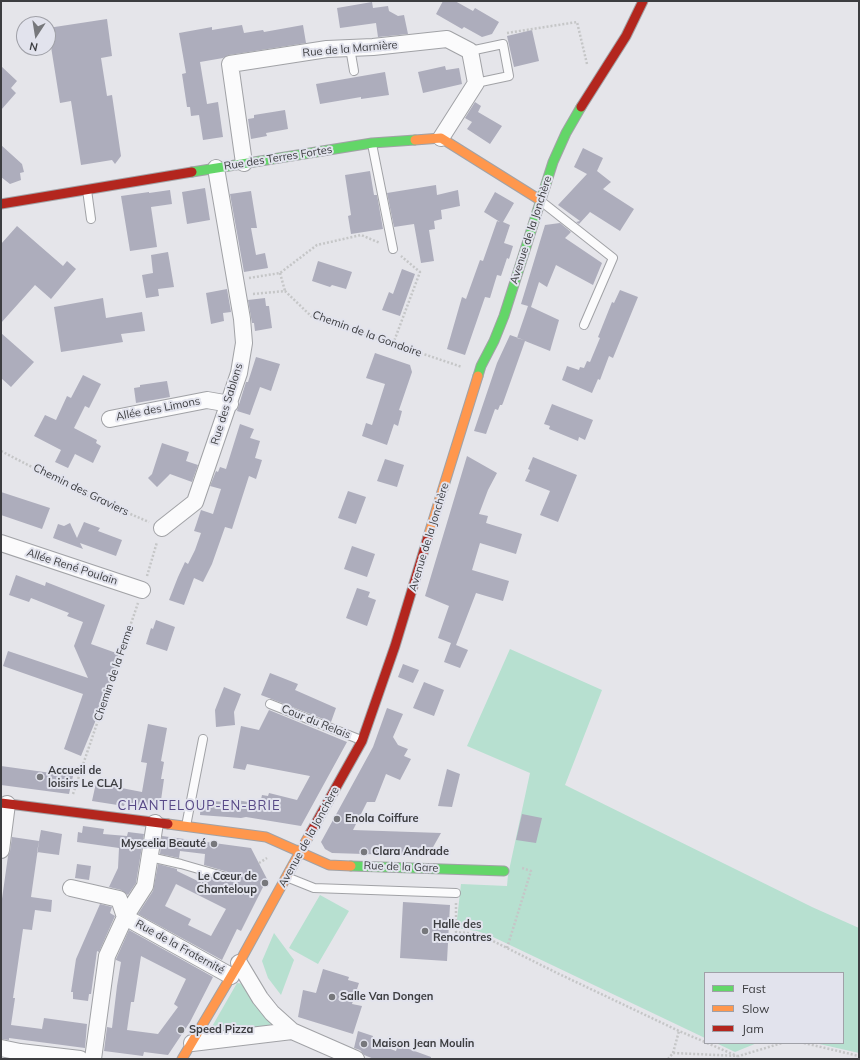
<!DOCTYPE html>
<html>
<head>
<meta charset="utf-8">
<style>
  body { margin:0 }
  #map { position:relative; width:860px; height:1060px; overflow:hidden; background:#e5e5ea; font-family:Mulish,sans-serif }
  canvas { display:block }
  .frame { position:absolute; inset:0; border:2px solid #3c3d40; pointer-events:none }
  .legend { position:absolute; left:704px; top:972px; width:140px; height:72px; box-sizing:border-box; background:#e2e3ed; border:1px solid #a0a1a8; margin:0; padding:5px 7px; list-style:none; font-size:12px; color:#3c3d40 }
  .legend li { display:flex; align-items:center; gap:8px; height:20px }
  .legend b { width:20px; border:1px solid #a0a1a8 }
  .north { position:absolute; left:16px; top:16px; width:40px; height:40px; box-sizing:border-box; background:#e2e3ed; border:1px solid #a0a1a8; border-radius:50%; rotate:192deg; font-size:11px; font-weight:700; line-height:16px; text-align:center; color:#3c3d40 }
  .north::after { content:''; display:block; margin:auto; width:14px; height:18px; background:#77787c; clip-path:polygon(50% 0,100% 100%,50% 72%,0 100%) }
</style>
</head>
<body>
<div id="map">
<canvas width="860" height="1060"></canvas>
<div class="frame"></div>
<ul class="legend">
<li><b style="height:5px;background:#63d668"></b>Fast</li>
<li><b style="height:5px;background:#ff974d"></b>Slow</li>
<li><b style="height:5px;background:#b3261e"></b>Jam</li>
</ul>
<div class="north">N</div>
</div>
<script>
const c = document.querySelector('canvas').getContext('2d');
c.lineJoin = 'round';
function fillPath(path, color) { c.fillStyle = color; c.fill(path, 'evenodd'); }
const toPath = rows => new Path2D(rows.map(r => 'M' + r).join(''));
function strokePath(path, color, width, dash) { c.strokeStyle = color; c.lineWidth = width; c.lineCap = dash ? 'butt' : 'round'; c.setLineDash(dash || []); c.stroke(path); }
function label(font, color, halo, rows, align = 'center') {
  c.font = font + ' Mulish,sans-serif'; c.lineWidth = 4; c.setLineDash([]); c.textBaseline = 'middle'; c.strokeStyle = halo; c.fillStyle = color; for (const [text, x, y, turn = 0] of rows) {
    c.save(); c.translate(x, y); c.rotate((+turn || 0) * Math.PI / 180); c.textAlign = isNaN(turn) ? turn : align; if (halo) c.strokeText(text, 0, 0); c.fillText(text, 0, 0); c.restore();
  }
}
fillPath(toPath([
  [510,649,602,690,565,785,812,907,859,928,859,1053,815,1043,843,1043,843,973,705,973,705,1038,491,936,477,931,456,928,461,884,507,886,508,875,530,773,467,746],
  [320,895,349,911,318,964,289,948],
  [274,933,294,960,281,995,268,978,262,961],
  [237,983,245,984,271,1023,269,1028,206,1037],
  [716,1043,757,1043,735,1052]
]), '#b7e0d0');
fillPath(toPath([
  [443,1,455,1,473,11,475,8,499,22,492,34,482,37,464,27,462,29,436,14],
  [372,2,373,8,388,6,389,11,398,16,404,15,408,34,378,37,376,23,340,28,337,8],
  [107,19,112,56,101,58,107,96,112,95,121,156,115,164,112,160,81,165,71,101,60,103,48,28],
  [242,25,244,33,263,30,264,32,303,25,306,43,229,55,223,58,200,62,207,104,218,102,223,137,203,140,199,115,191,116,190,107,187,107,182,74,186,73,179,33,212,27,212,30],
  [532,30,539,61,514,67,507,36],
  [1,66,17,81,11,88,16,93,1,110],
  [445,66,446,70,459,68,462,84,423,93,418,72],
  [385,72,389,95,361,99,361,97,320,104,316,84],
  [475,102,481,106,478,112,502,126,490,144,467,129,472,122,465,118],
  [285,110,288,129,266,133,267,136,251,139,248,119,254,118,254,115],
  [1,145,22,164,24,172,20,173,21,180,10,184,1,177],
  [583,148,603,158,597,171,611,182,603,189,634,209,620,231,590,212,579,224,576,222,580,221,558,205,587,174,574,167],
  [370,171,374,195,377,195,383,229,351,234,348,216,351,215,345,175],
  [436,185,437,195,458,190,460,206,441,210,442,219,434,221,435,229,429,230,434,261,421,263,414,224,394,227,387,193],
  [205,188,210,220,187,224,182,192],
  [170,190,172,204,151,207,157,247,130,251,121,196,149,192,149,193],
  [251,191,257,228,251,228,256,255,265,253,268,268,244,272,230,194],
  [495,192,514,203,503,222,510,225,504,243,513,246,509,259,507,258,501,276,497,275,490,298,485,297,465,355,447,349,462,297,466,299,480,260,483,261,497,221,500,222,484,212],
  [560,223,571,232,565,238,602,263,593,285,556,265,547,287,539,282,531,307,559,320,550,351,525,341,503,403,502,405,500,405,498,410,495,409,486,434,474,431,497,363,510,335,524,340,517,338,528,306,521,304,545,225],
  [17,226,63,266,67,261,76,269,51,299,35,285,1,323,1,244],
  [168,252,174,287,158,289,159,296,146,298,142,275,153,273,151,255],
  [318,261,352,272,346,289,332,285,330,287,312,281],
  [402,269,415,274,400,316,382,310,389,292,393,294],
  [227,289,231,312,223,313,224,321,211,324,206,293],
  [620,290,638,297,613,358,609,356,600,380,598,379,592,393,562,380,567,366,579,370,580,367,584,368,587,361,590,362,600,338,598,337,612,302,614,303],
  [103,298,106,318,142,312,145,331,121,334,123,342,61,352,54,307],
  [265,298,266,306,269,306,272,328,255,331,254,323,252,323,248,300],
  [1,333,34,362,11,387,1,378],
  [375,353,410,365,412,372,399,410,402,411,398,426,394,424,387,445,362,436,366,423,372,425,385,384,366,378],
  [256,357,280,364,271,391,260,387,250,415,237,411,246,382,248,382],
  [83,375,101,384,89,408,85,406,74,428,97,440,96,443,101,446,93,463,75,454,68,468,55,462,61,450,34,436,45,415,56,420,67,396,71,398],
  [167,381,170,397,136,403,134,388,140,387,140,385],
  [552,404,593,420,585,440,579,437,578,441,549,429,550,426,544,424],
  [240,424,254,429,250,438,260,441,255,458,262,460,256,479,249,476,232,529,225,527,212,564,203,582,194,578,184,605,169,600,178,577,185,562,188,564,195,550,201,533,194,531,201,510,213,514,221,489,210,486,216,471,218,472,220,467,226,469],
  [162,443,189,452,186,461,198,465,192,482,170,474,157,487,148,478,152,474],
  [467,456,497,473,488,490,479,514,488,516,486,523,522,534,516,554,480,543,472,570,509,581,503,601,476,593,456,645,468,650,460,668,444,662,451,643,438,638,449,606,425,596],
  [533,457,577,475,558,522,540,515,550,491,525,481,530,470,528,469],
  [385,459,404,465,397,487,377,481],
  [348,491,366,497,356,524,338,518],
  [1,492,50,508,42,529,1,515],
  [84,522,100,528,98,531,122,540,116,556,80,543,83,549,53,538,58,524,64,526,70,523,77,538],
  [352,546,375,554,367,577,344,569],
  [16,575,45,586,46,582,105,605,91,644,119,654,105,698,81,756,64,749,83,694,3,666,8,651,88,678,74,646,83,622,67,616,69,613,31,598,29,602,9,595],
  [357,588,370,592,368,597,376,600,367,626,346,618],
  [156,620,175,627,167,651,146,644,151,628,153,629],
  [403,664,419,670,413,683,398,677],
  [270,673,298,684,295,690,336,708,331,722,261,695],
  [424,682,444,690,434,716,413,708],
  [224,687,241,694,234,712,235,725,216,727,215,710],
  [387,708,403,714,393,737,398,745,408,749,404,756,411,759,400,780,386,774,375,802,367,802,353,830,441,833,428,856,332,853,325,849,321,842,373,747],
  [269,710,347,742,301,826,246,817,241,818,200,815,201,800,225,802,225,798,260,804,262,795,268,796,269,793,297,800,310,776,247,764,245,770,233,768,241,726,259,730],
  [148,724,167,728,161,761,164,762,161,779,164,779,161,800,156,799,154,809,125,803,124,806,92,801,96,783,142,792,147,763,141,762],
  [1,766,73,776,69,794,1,785],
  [447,769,460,774,452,807,438,806],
  [522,814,542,818,536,843,516,840],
  [83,826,104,829,103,834,127,836,128,832,144,834,136,883,128,895,121,890,109,887,118,868,119,848,77,842,78,832,82,833],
  [41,830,62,834,59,855,37,852],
  [162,836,251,848,267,879,241,931,237,929,222,960,138,914,153,891,158,864,177,869,177,871,202,883,203,876,225,882,230,881,231,879,231,875,228,872,204,865,205,854,180,851,179,858,160,854],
  [176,884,226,909,211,936,188,925,191,919,165,906],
  [12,837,39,841,31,897,52,900,51,912,35,910,32,930,23,929,13,998,15,998,11,1025,42,1029,44,1018,87,1024,85,1048,9,1038,9,1040,1,1039,1,906,8,856,10,851],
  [77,864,91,866,89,880,75,878],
  [403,902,450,905,447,961,400,958],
  [100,904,112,907,110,913,115,916,99,952,97,951,91,994,89,994,88,1001,73,999,73,992,71,992,76,959],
  [129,930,213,977,190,1022,168,1055,144,1052,143,1056,104,1051,107,1027,112,1028,117,986,121,962,116,960,116,959],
  [141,956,186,979,174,1004,178,1007,158,1034,127,1030,131,1002,134,1002],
  [323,969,349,977,348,980,359,983,352,1004,362,1006,353,1034,298,1017,303,990,316,993],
  [358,1031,373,1036,371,1042,396,1051,398,1045,431,1057,431,1059,374,1059,364,1055,360,1050,354,1048]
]), '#adadbc');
const lane = toPath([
  [350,48,354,71],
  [470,51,503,44,509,76,476,83],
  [372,144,393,249],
  [87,190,91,219],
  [542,202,613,258,584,325],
  [270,704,361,740],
  [186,826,203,739],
  [150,857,181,864,226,877],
  [289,878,314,888,456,893]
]);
const street = toPath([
  [244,163,230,64,327,49,373,47,447,39,470,51,476,83,441,138],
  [110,419,207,400,230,404],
  [162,528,195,502,239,373,244,343,242,319,216,168],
  [1,543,142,590],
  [1,850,7,804],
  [71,888,119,899,125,917,231,976],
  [239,963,260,998,272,1013,292,1031,356,1059],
  [192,1043,292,1031],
  [1,1048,20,1052,80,1059],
  [93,1059,107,956,125,917,145,886,155,823]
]);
const fast = toPath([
  [192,172,372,143,415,140],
  [478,376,481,366,494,341,504,316,553,162,566,133,581,107],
  [351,866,504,871]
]);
const slow = toPath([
  [415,140,441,138,540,200],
  [428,537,478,376],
  [168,824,266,837,329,865,351,866],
  [182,1059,239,963,311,832]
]);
const jam = toPath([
  [581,107,626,36,643,1],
  [1,204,192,172],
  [1,803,168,824],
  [311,832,362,741,395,646,428,537]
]);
strokePath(lane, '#a1a2a6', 10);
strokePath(street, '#a1a2a6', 18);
strokePath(fast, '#a1a2a6', 11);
strokePath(slow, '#a1a2a6', 11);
strokePath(jam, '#a1a2a6', 11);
strokePath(toPath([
  [507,33,577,22,587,64],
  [280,273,285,291],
  [249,278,280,273,317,245,361,235,380,243],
  [253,294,285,291,311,316,462,367],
  [393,344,420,272,401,256],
  [1,451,84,494,149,522],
  [147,576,157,542],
  [73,794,138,603],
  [259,863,267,858],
  [456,903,456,932,479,934,557,973,679,1031,705,1042],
  [507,948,531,871,522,868],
  [707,1043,737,1056],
  [804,1043,859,1056],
  [673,1053,679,1031],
  [668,1059,673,1053,739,1056,782,1043]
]), '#c5c6c7', 2.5, [2, 2]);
strokePath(lane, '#fbfbfc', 8);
strokePath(street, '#fbfbfc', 16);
strokePath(fast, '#63d668', 9);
strokePath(slow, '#ff974d', 9);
strokePath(jam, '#b3261e', 9);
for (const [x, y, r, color] of [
  [40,777,4,"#77787c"],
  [337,819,4,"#77787c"],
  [214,844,4,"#77787c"],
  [364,852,4,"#77787c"],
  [265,883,4,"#77787c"],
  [425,931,4,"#77787c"],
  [332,997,4,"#77787c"],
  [181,1030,4,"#77787c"],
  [364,1044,4,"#77787c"]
]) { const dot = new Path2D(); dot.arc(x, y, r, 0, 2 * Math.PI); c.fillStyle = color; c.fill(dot); strokePath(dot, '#e2e3ed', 1.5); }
label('11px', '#3c3d40', '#e2e3ed', [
  ["Rue de la Marnière",350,49,-5],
  ["Rue des Terres Fortes",278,158,-9],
  ["Avenue de la Jonchère",531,230,-72],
  ["Chemin de la Gondoire",367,334,20],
  ["Rue des Sablons",227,404,-73],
  ["Allée des Limons",158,409,-11],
  ["Chemin des Graviers",81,490,26],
  ["Avenue de la Jonchère",429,537,-73],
  ["Allée René Poulain",72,567,18],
  ["Chemin de la Ferme",114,673,-71],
  ["Cour du Relais",316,722,22],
  ["Avenue de la Jonchère",309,837,-61],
  ["Rue de la Gare",401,867,2],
  ["Rue de la Fraternité",180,947,29]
]);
label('bold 11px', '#3c3d40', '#e2e3ed', [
  ["Accueil de",48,771],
  ["loisirs Le CLAJ",48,784],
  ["Enola Coiffure",345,819],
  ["Myscelia Beauté",206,844,"right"],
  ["Clara Andrade",372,852],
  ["Le Cœur de",257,877,"right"],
  ["Chanteloup",257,890,"right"],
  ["Halle des",433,925],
  ["Rencontres",433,938],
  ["Salle Van Dongen",340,997],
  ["Speed Pizza",189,1030],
  ["Maison Jean Moulin",372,1044]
], 'left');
c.letterSpacing = '1px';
label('13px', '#574886', '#e2e3ed', [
  ["CHANTELOUP-EN-BRIE",199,806]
]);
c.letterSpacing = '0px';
</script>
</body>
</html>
